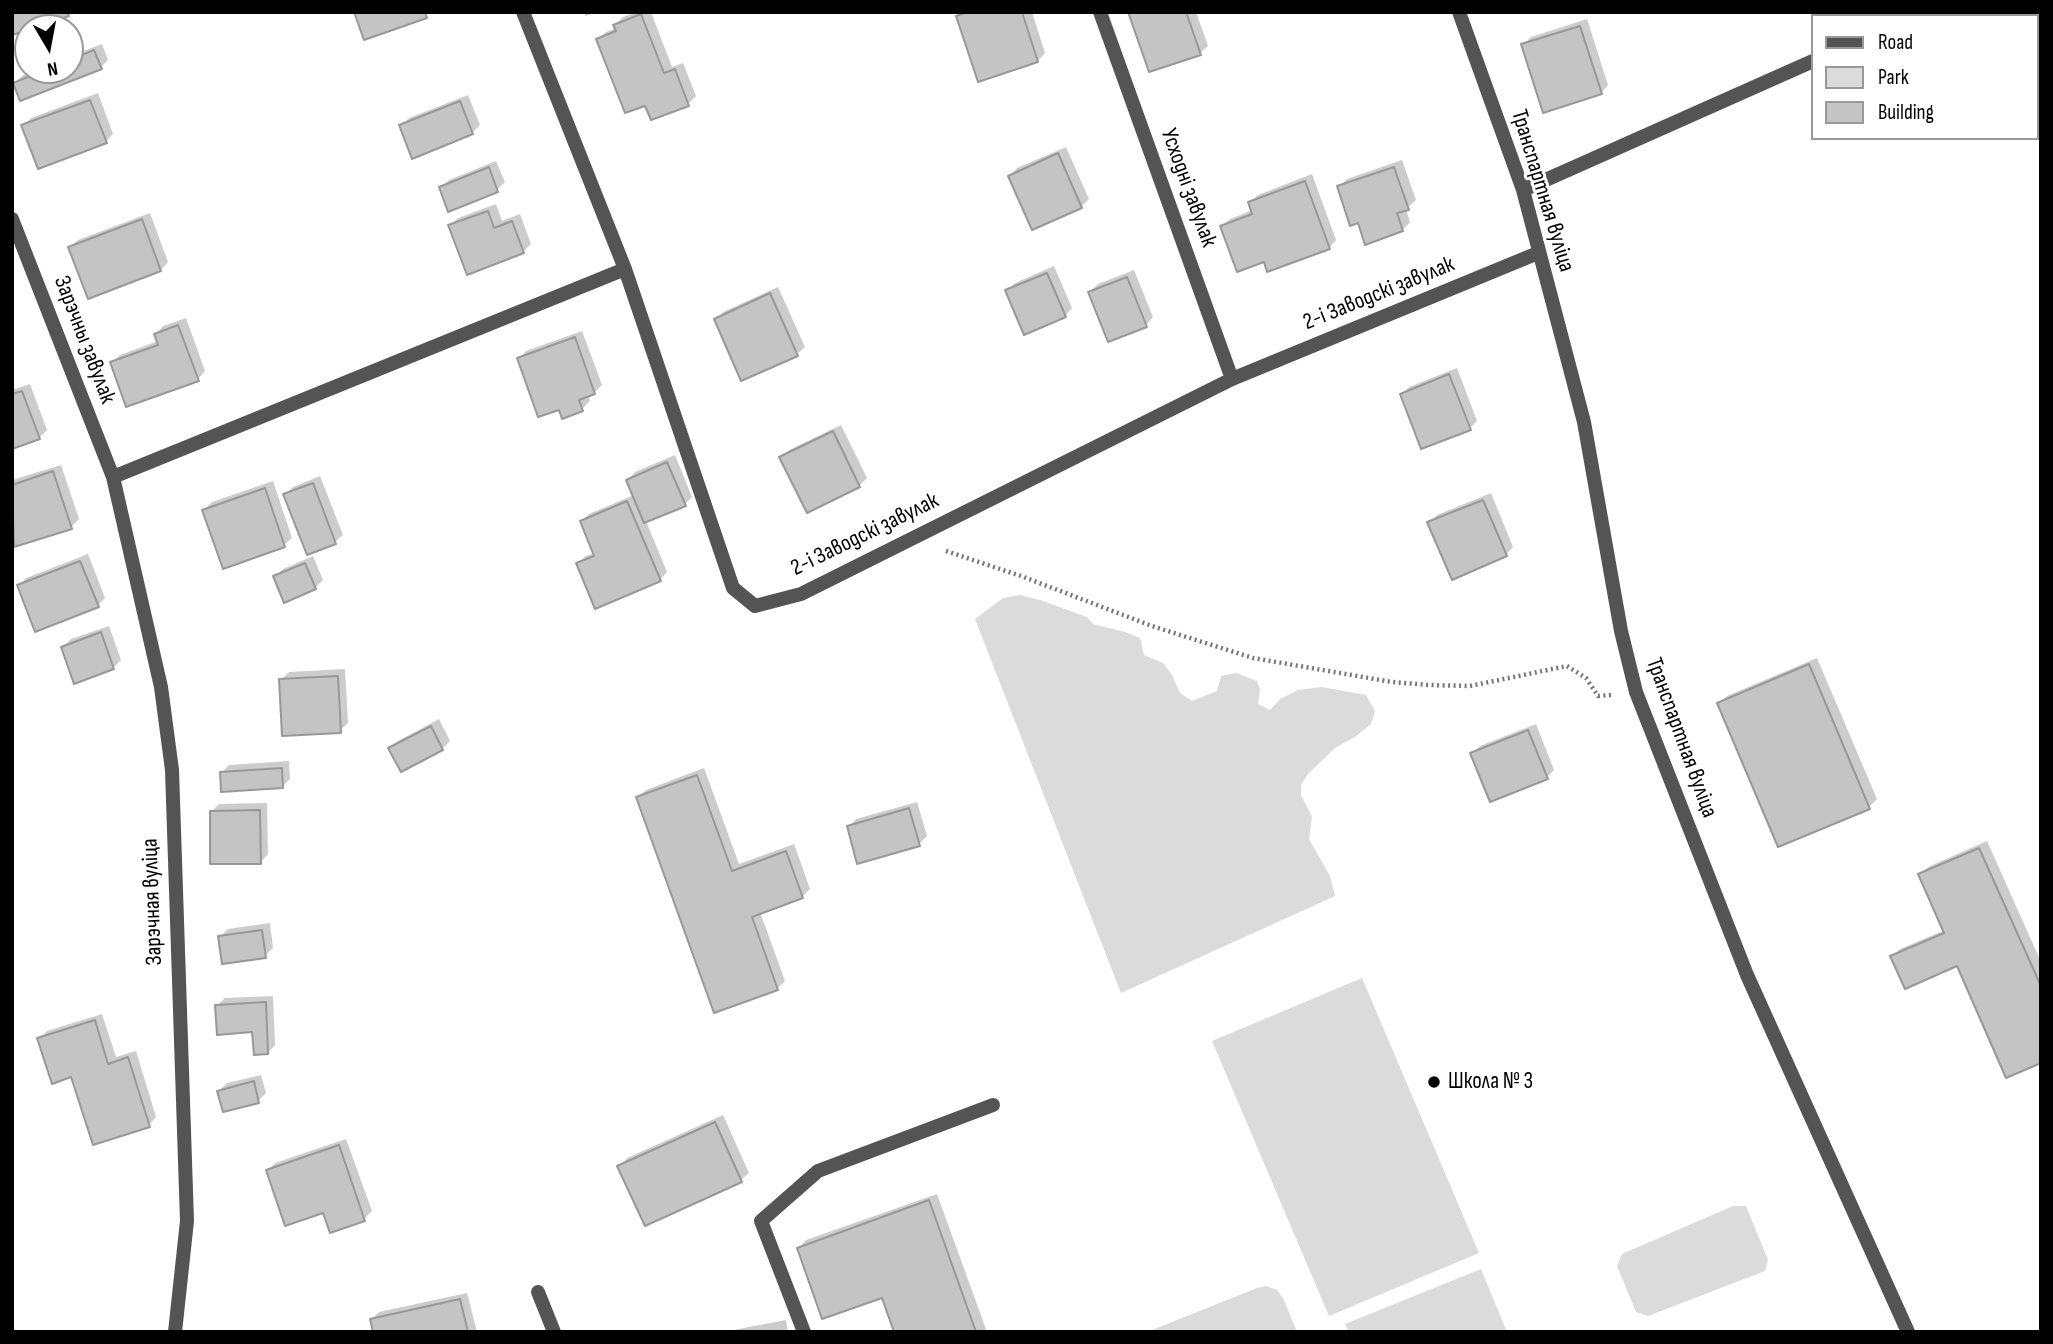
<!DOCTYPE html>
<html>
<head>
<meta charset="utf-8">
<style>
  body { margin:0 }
  #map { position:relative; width:2053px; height:1344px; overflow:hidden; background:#fff; font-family:"Sofia Sans Condensed",sans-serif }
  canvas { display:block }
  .frame { position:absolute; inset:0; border:14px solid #000; pointer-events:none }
  .legend { position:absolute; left:1811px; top:14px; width:228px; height:126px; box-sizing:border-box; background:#fff; border:2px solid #999; margin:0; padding:9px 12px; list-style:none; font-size:21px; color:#000 }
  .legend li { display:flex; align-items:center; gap:14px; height:35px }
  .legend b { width:35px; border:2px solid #999 }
  .north { position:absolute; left:14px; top:14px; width:70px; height:70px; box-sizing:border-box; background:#fff; border:2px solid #999; border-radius:50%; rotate:170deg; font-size:19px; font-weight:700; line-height:28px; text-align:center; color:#000 }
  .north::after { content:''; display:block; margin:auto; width:24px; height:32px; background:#000; clip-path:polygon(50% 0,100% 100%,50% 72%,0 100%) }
</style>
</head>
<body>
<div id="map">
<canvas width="2053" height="1344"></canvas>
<div class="frame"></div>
<ul class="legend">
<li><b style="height:9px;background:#545454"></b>Road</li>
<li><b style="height:19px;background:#dbdbdb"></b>Park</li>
<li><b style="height:19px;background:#c4c4c4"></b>Building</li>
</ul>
<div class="north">N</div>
</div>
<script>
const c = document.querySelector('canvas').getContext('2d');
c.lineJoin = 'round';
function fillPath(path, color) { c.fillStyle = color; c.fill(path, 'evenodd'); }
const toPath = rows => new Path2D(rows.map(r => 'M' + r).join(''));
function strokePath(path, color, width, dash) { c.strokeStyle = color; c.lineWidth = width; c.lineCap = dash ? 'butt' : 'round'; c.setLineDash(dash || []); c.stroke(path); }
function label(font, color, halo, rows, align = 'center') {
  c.font = font + ' "Sofia Sans Condensed",sans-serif'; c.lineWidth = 6; c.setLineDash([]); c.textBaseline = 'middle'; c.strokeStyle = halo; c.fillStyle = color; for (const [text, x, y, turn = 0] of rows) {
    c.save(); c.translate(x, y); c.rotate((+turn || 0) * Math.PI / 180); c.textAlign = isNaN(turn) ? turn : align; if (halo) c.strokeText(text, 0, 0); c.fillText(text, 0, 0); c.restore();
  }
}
fillPath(toPath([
  [1020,595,1040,600,1087,617,1093,624,1125,632,1140,638,1144,655,1163,663,1172,675,1180,693,1192,701,1217,691,1221,676,1236,673,1257,681,1260,690,1258,704,1270,710,1280,699,1298,690,1322,687,1366,695,1375,711,1371,724,1355,737,1335,748,1308,774,1301,785,1301,795,1312,817,1309,839,1330,876,1335,896,1121,993,975,619,1003,598],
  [1362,978,1479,1253,1329,1316,1212,1041],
  [1733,1206,1746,1206,1768,1260,1765,1271,1648,1316,1636,1312,1617,1266,1622,1254],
  [1481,1269,1507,1332,1349,1332,1345,1324],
  [1266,1286,1277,1290,1284,1300,1297,1332,1147,1332,1257,1288]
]), '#dbdbdb');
fillPath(toPath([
  [584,12,597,12,585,16],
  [636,12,651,12,672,67,683,63,696,96,688,104,646,103,598,39,606,32,616,28,615,25,623,17],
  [963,12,1032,12,1045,53,1038,61,958,16],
  [1130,12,1196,12,1208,46,1200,53],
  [1587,19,1608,85,1601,93,1523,45,1531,37],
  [102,44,108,60,101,67,15,83,23,75,36,70,70,70,70,56],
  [98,93,113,134,106,141,23,126,31,118],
  [468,95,480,125,472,133,401,126,409,118],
  [1066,147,1089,199,1081,207,1010,176,1017,168],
  [1402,160,1416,200,1406,209,1410,222,1403,230,1359,221,1339,187,1347,179],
  [496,161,505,182,497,190,441,188,449,180],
  [1312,174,1336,240,1329,248,1222,226,1230,219,1253,210,1250,203,1258,195],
  [496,204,502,221,520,214,531,244,523,252,450,226,458,218],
  [150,213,168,262,161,270,89,297,70,247,78,240],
  [1054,266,1072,308,1065,316,1007,291,1015,283],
  [1134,270,1153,317,1146,325,1090,292,1098,284],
  [778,287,805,347,797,354,716,320,723,312],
  [186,318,205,371,198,379,112,363,120,355,158,341,156,334,163,326],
  [582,331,602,385,594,393,588,395,590,401,582,409,563,416,560,407,519,359,526,351],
  [1457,368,1477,421,1470,428,1402,394,1409,387],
  [30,384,47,430,39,438,12,448,12,390],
  [841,425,867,478,859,486,782,458,789,450],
  [675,455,692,497,685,504,646,521,667,572,660,580,578,564,586,556,595,553,582,521,589,514,634,495,628,480,635,472],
  [61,465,79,519,71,527,15,545,12,537,12,480],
  [320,476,343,535,335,542,285,495,293,487],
  [273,481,292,538,284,545,204,510,212,502],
  [1491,493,1513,547,1506,555,1429,523,1437,515],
  [88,554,105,598,98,605,19,586,26,578],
  [313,556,323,580,315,588,275,577,283,569],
  [109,626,121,660,113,668,63,647,71,639],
  [1817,658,1877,799,1869,807,1719,703,1727,696],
  [345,669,348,723,340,731,281,680,289,672],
  [439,719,450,741,442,749,390,748,398,741],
  [1536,724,1554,770,1547,777,1472,754,1480,746],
  [289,761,290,779,282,787,222,772,229,765],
  [704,768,739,864,794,844,810,889,802,897,760,912,785,981,778,988,715,1011,638,797,646,790],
  [917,802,927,836,919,844,849,827,856,819],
  [267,803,268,854,261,862,211,812,219,804],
  [1987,841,2041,962,2041,1061,1958,964,1892,957,1900,949,1945,930,1920,875,1928,867],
  [270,923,273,948,265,956,220,937,228,929],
  [273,996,275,1045,268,1053,254,1031,217,1006,225,998],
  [102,1014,116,1057,136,1051,156,1117,149,1125,72,1075,39,1039,47,1031],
  [261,1075,266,1093,258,1101,219,1091,227,1083],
  [723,1115,749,1173,741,1180,620,1166,627,1158],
  [346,1139,372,1211,364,1219,331,1231,324,1211,268,1171,275,1163],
  [937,1194,987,1332,896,1332,883,1295,799,1248,806,1240],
  [467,1293,477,1332,375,1332,372,1319,379,1312],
  [786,1320,788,1332,727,1332,728,1331]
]), '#0003');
const building = toPath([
  [12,12,67,12,69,16,34,28,28,28,28,30,12,35,12,12],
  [354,12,425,12,427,18,364,40,354,12],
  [968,12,1022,12,1038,62,978,82,956,16,968,12],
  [1128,12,1186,12,1201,55,1149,72,1128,12],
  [641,14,664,73,675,69,689,106,651,120,645,106,625,113,596,39,616,31,613,25,641,14],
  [1580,26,1602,94,1543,113,1521,44,1580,26],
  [94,50,102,69,20,101,13,83,45,70,70,70,70,60,94,50],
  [90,100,107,143,38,169,21,125,90,100],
  [460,101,473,134,412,159,399,125,460,101],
  [1058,153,1082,208,1032,230,1008,176,1058,153],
  [489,167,498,192,448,212,439,187,489,167],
  [1394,167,1409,210,1397,213,1403,231,1365,245,1358,223,1350,226,1337,186,1394,167],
  [1305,181,1330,249,1267,272,1264,262,1237,272,1220,226,1252,214,1248,202,1305,181],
  [488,211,494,228,512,221,524,253,467,275,448,225,488,211],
  [142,219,161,271,88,299,68,247,142,219],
  [1047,273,1066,317,1024,335,1005,290,1047,273],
  [1127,277,1147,327,1108,342,1088,292,1127,277],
  [770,293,798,356,741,381,714,319,770,293],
  [178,325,199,381,126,407,110,362,158,345,154,334,178,325],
  [575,337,595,394,579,400,583,411,562,419,559,410,538,417,517,358,575,337],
  [1449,374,1471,430,1421,449,1400,394,1449,374],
  [22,391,40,439,12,449,12,394,22,391],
  [833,431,860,487,807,513,779,457,833,431],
  [667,462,686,506,644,523,626,480,667,462],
  [53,471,72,529,14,547,12,485,53,471],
  [313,483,336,544,307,555,283,494,313,483],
  [265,488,285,547,223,569,202,510,265,488],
  [1483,500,1507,556,1452,580,1427,522,1483,500],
  [627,501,661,581,595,609,576,563,594,556,580,521,627,501],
  [80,561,99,607,35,632,17,585,80,561],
  [305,563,316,589,284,603,273,576,305,563],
  [101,632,114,669,74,684,61,647,101,632],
  [1809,664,1870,809,1778,847,1717,703,1809,664],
  [338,676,341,733,282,736,279,679,338,676],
  [431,726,443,750,401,772,388,748,431,726],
  [1528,730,1548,779,1490,802,1470,753,1528,730],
  [282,768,283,788,221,792,220,772,282,768],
  [697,775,732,871,786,851,803,898,752,917,778,990,714,1013,636,797,697,775],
  [909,808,920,846,857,864,847,826,909,808],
  [260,810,261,864,210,864,210,811,260,810],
  [1979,848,2041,986,2041,1063,2006,1078,1957,966,1905,989,1890,956,1944,933,1918,874,1979,848],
  [262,930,266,958,222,964,218,936,262,930],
  [266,1002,268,1054,254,1055,252,1032,217,1035,215,1005,266,1002],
  [95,1020,108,1064,128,1057,150,1127,93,1145,71,1077,52,1084,37,1038,95,1020],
  [254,1081,259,1103,223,1112,217,1091,254,1081],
  [715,1122,742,1182,645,1226,617,1166,715,1122],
  [339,1145,365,1221,330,1233,323,1213,285,1226,266,1170,339,1145],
  [929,1200,976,1332,894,1332,882,1298,822,1319,797,1248,929,1200],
  [460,1299,468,1332,373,1332,370,1319,460,1299]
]);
fillPath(building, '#c4c4c4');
strokePath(building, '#989898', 2);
strokePath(toPath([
  [946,551,1021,576,1152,626,1253,658,1392,682,1429,685,1470,686,1567,666,1586,678,1598,696,1611,695]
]), '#767676', 4.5, [2, 3.5]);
strokePath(toPath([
  [538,1292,554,1332],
  [804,1332,761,1221,818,1171,993,1105]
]), '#545454', 14);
strokePath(toPath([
  [523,12,625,269,733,588,755,606,801,594,1232,379,1538,253],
  [1100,12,1232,379],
  [1459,12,1523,190,1584,422,1621,631,1636,692,1747,975,1908,1332],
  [1911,16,1919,12],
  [1523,190,1813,61],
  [12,219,113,477,161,687,172,770,187,1221,175,1332],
  [113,477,625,269]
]), '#545454', 14);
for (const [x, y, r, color] of [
  [1434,1082,7,"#000"]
]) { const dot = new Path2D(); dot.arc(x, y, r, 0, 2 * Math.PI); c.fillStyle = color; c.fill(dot); strokePath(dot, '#fff', 2.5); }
label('23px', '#000', '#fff', [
  ["Усходні завулак",1188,188,70],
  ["Транспартная вуліца",1542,191,73],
  ["2-і Заводскі завулак",1379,294,-22],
  ["Зарэчны завулак",84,340,69],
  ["2-і Заводскі завулак",865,535,-26],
  ["Транспартная вуліца",1681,738,70],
  ["Зарэчная вуліца",153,902,-92]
]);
label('23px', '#000', '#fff', [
  ["Школа № 3",1448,1082]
], 'left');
</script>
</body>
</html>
